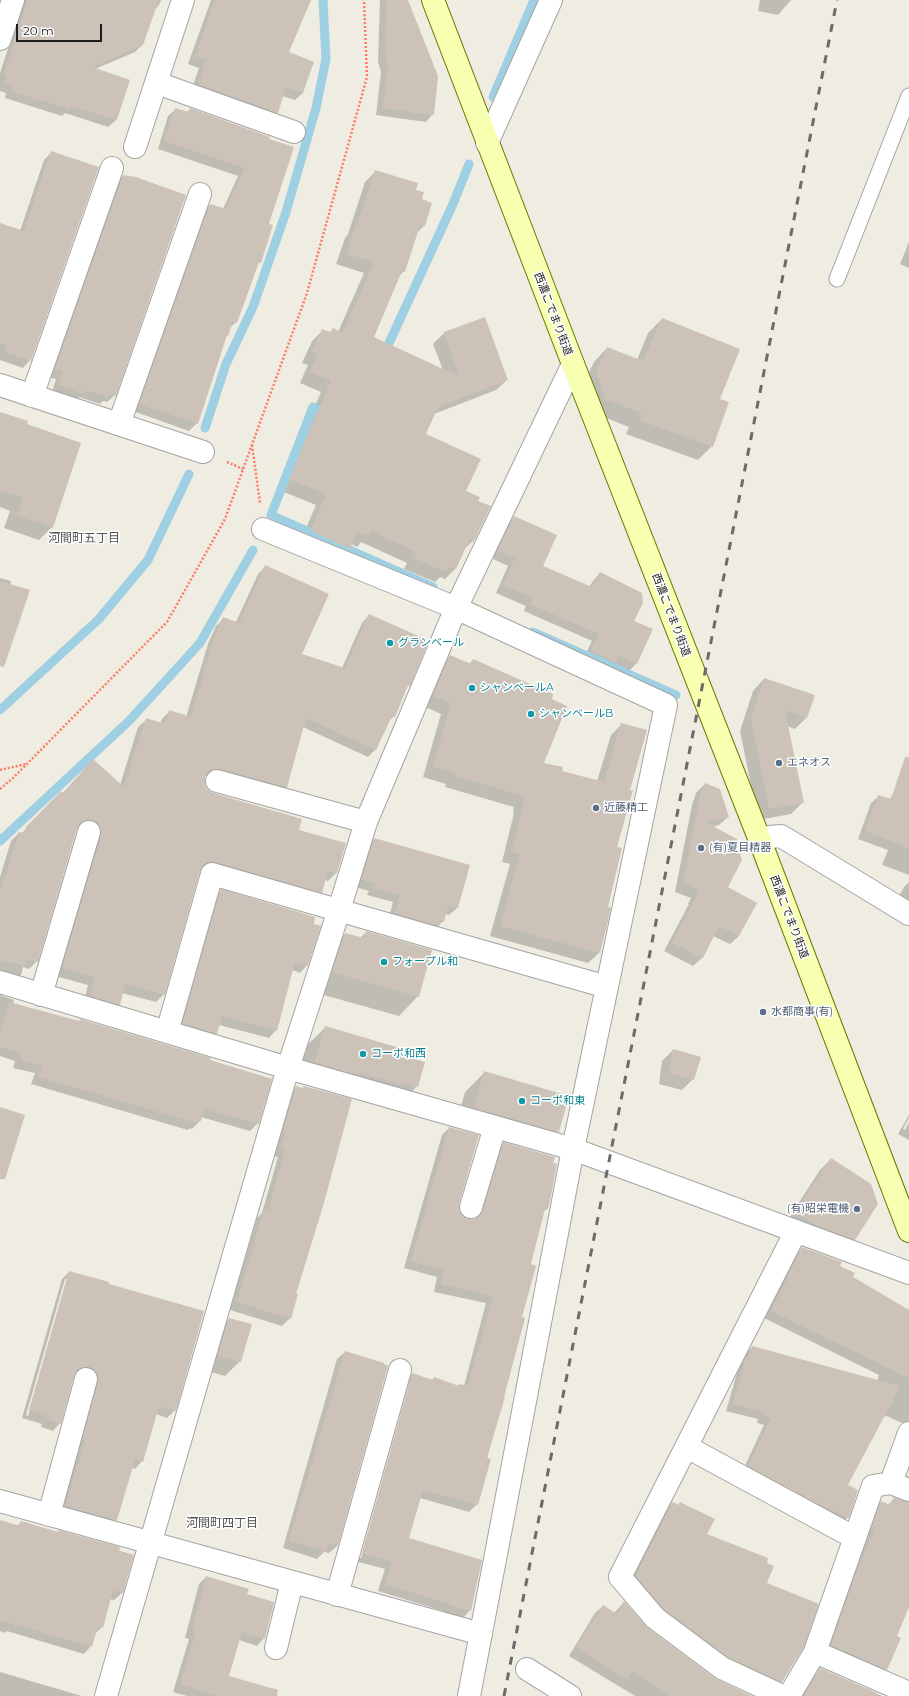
<!DOCTYPE html>
<html>
<head>
<meta charset="utf-8">
<style>
  body { margin:0 }
  #map { position:relative; width:909px; height:1696px; overflow:hidden; background:#efece2; font-family:Montserrat,sans-serif }
  canvas { display:block }
  .scale { position:absolute; left:16px; top:24px; width:86px; height:18px; box-sizing:border-box; border:2px solid #1d1d1d; border-top:0; padding-left:5px; font-size:12px; line-height:14px; white-space:nowrap; color:#1d1d1d; -webkit-text-stroke:3px #fff; paint-order:stroke }
</style>
</head>
<body>
<div id="map">
<canvas width="909" height="1696"></canvas>
<div class="scale">20 m</div>
</div>
<script>
const c = document.querySelector('canvas').getContext('2d');
c.lineJoin = 'round';
function fillPath(path, color) { c.fillStyle = color; c.fill(path, 'evenodd'); }
const toPath = rows => new Path2D(rows.map(r => 'M' + r).join(''));
function strokePath(path, color, width, dash) { c.strokeStyle = color; c.lineWidth = width; c.lineCap = dash ? 'butt' : 'round'; c.setLineDash(dash || []); c.stroke(path); }
function label(font, color, halo, rows, align = 'center') {
  c.font = font + ' Montserrat,"Noto Sans JP",sans-serif'; c.lineWidth = 3; c.setLineDash([]); c.textBaseline = 'middle'; c.strokeStyle = halo; c.fillStyle = color; for (const [text, x, y, turn = 0] of rows) {
    c.save(); c.translate(x, y); c.rotate((+turn || 0) * Math.PI / 180); c.textAlign = isNaN(turn) ? turn : align; if (halo) c.strokeText(text, 0, 0); c.fillText(text, 0, 0); c.restore();
  }
}
fillPath(toPath([
  [24,0,161,0,159,5,155,9,143,44,135,52,95,69,129,80,116,120,108,127,65,113,62,116,5,98,6,93,0,91,0,73],
  [211,0,310,0,288,53,303,93,295,100,282,96,277,112,269,120,191,92,199,68,188,64],
  [380,0,407,0,433,114,426,122,376,115,381,72,378,62],
  [760,0,791,0,778,15,758,11],
  [176,109,187,113,190,109,269,137,267,224,260,262,257,265,236,322,229,329,225,337,197,423,189,431,133,411,203,212,210,205,223,209,238,176,158,149,168,116],
  [52,152,30,360,23,368,0,360,0,225,20,231,44,160],
  [376,171,415,190,421,199,424,226,416,234,404,271,399,276,373,338,443,370,433,344,444,333,484,319,507,380,496,390,434,414,424,435,465,491,477,501,474,540,463,550,456,568,445,579,440,577,435,582,404,569,407,563,361,542,357,547,351,544,349,548,338,559,300,542,316,505,279,490,321,392,300,383,308,365,302,363,312,341,323,330,329,333,338,332,364,273,336,264,345,238,348,234,365,182],
  [123,176,115,395,107,402,103,401,100,404,79,397,76,400,52,392,56,379,48,377,116,183],
  [909,242,909,268,900,264],
  [662,319,719,399,712,446,698,460,626,434,629,427,591,412,582,387,594,362,607,348,637,360,648,333],
  [0,413,26,424,52,527,39,540,4,528,10,511,0,507],
  [514,517,542,567,589,587,593,581,600,573,632,621,652,630,636,664,629,671,613,664,607,669,584,657,592,641,524,611,526,606,496,593,508,566,491,558,507,525],
  [265,567,301,655,342,668,362,623,369,615,409,685,406,688,394,716,389,721,376,749,368,757,303,727,287,787,279,795,212,776,204,776,204,785,208,791,297,831,345,844,336,873,328,881,325,880,321,892,314,900,207,869,200,869,164,994,156,1002,122,993,119,1004,112,1012,83,1004,88,985,55,976,84,827,76,828,37,961,29,969,23,967,21,975,13,983,0,980,0,877,11,841,19,833,21,834,53,800,62,794,86,768,120,785,138,727,146,720,160,724,162,719,170,711,186,717,208,644,216,626,224,618,236,622,258,574],
  [0,578,11,581,0,649],
  [450,656,469,664,473,660,543,763,561,771,597,781,611,735,622,724,629,790,616,847,607,908,606,925,599,953,588,963,490,936,510,864,502,862,514,813,513,813,514,807,445,787,446,784,423,777,441,714,423,706,439,667],
  [764,679,806,718,795,729,787,726,802,803,791,814,758,820,740,731,753,691],
  [705,784,728,817,719,825,712,827,739,936,730,944,713,936,702,958,693,966,664,951,689,904,688,904,691,898,675,892,692,805,696,793],
  [879,796,889,800,892,796,909,803,909,875,882,865,888,850,858,839,871,803],
  [374,839,457,908,449,915,445,914,443,921,435,929,388,921,393,902,367,895,369,891,355,887,367,847],
  [909,882,909,912,895,903,904,887],
  [221,891,307,965,300,973,292,970,276,1030,269,1038,219,1025,216,1033,209,1041,176,1031,213,898],
  [366,932,418,996,399,1016,313,992,326,953,345,934,360,938],
  [0,995,14,1000,13,1004,78,1022,80,1020,209,1061,258,1123,250,1131,201,1117,200,1121,192,1129,190,1128,188,1130,31,1084,35,1073,13,1068,15,1061,0,1056],
  [326,1027,408,1058,417,1086,398,1106,341,1092,339,1094,296,1082,306,1046],
  [673,1050,693,1079,682,1090,659,1084,662,1061],
  [484,1073,558,1132,539,1151,455,1127,465,1092],
  [296,1087,302,1089,304,1087,295,1294,290,1318,282,1326,230,1310,257,1218,262,1213,278,1157,274,1156,279,1139,276,1138,289,1094],
  [909,1115,909,1118,903,1129,905,1130,909,1122,909,1140,898,1134],
  [449,1128,458,1210,461,1216,467,1220,476,1219,496,1151,504,1143,547,1209,543,1212,530,1265,477,1504,469,1512,420,1498,408,1539,470,1610,463,1618,443,1613,443,1611,378,1591,385,1569,355,1561,405,1382,412,1374,432,1380,434,1378,458,1386,459,1385,464,1386,486,1303,434,1292,437,1277,404,1268,442,1135],
  [409,1382,411,1382,361,1558,359,1558],
  [831,1159,855,1239,843,1250,785,1224,820,1170],
  [802,1248,838,1266,851,1278,909,1311,909,1426,884,1415,846,1485,848,1517,840,1525,741,1474,764,1425,757,1423,758,1419,726,1411,739,1366,743,1362,745,1355,752,1347,877,1381,879,1375,764,1318,795,1256],
  [69,1272,175,1410,167,1418,156,1414,142,1461,135,1469,132,1468,116,1520,109,1527,59,1513,81,1374,74,1374,60,1423,53,1431,41,1427,42,1424,22,1418,62,1279],
  [65,1279,67,1279,28,1416,26,1415],
  [229,1319,240,1361,225,1376,204,1370,215,1333],
  [345,1352,337,1546,329,1553,324,1552,317,1559,283,1548,337,1359],
  [894,1499,909,1503,909,1605,896,1637,886,1669,879,1677,824,1653,848,1584,868,1537,865,1536,874,1509,881,1502,888,1505],
  [673,1503,678,1506,680,1503,706,1535,766,1583,782,1682,774,1689,721,1664,629,1584,665,1510],
  [0,1521,17,1526,21,1522,57,1533,59,1531,133,1555,122,1593,114,1600,109,1599,102,1627,95,1634,91,1646,84,1654,7,1631,5,1633,0,1631],
  [206,1577,246,1595,264,1638,257,1646,239,1640,222,1696,187,1696,173,1692,189,1639,185,1638,199,1584],
  [624,1602,647,1629,714,1679,750,1696,635,1696,569,1656,595,1613,603,1606,614,1613],
  [820,1669,882,1696,801,1696,813,1677],
  [0,1672,82,1696,0,1696]
]), '#0003');
strokePath(toPath([
  [493,97,534,0],
  [384,354,453,204,469,164],
  [329,414,313,407,271,515,433,587],
  [205,428,226,364,253,307,286,212,316,108,326,59,323,0],
  [533,632,676,695],
  [0,710,99,619,148,560,189,474],
  [0,841,129,721,200,643,253,550]
]), '#9ecfe2', 9);
fillPath(toPath([
  [28,0,159,0,143,45,92,67,130,80,117,120,71,106,70,110,42,100,42,101,11,91,13,86,5,83,7,76,4,74],
  [215,0,311,0,289,52,314,62,303,93,286,87,278,113,198,84,206,60,195,56],
  [387,0,408,0,438,76,434,115,383,108,388,64,385,54],
  [175,108,189,112,190,108,270,137,269,139,294,147,269,224,273,225,261,263,259,262,237,323,233,321,228,336,227,335,198,424,139,404,210,204,226,209,245,168,164,141],
  [51,151,99,167,31,361,5,352,7,345,0,343,0,223,24,231],
  [375,170,418,183,416,190,424,192,422,199,432,203,425,226,420,225,405,272,402,271,374,337,460,377,444,332,485,317,508,380,438,407,426,434,481,459,466,491,480,497,478,501,491,506,474,541,470,538,456,569,449,566,446,572,414,558,417,552,371,531,369,536,357,532,350,549,311,531,326,494,289,479,331,381,310,372,318,354,312,352,322,329,330,332,333,328,343,333,374,262,347,254,355,226,357,226],
  [123,175,136,177,186,195,116,396,110,394,108,397,85,390,84,394,59,385,63,372,55,369],
  [662,318,740,349,720,399,729,402,713,447,639,420,642,413,604,399,604,393,596,372,607,347,643,361],
  [0,412,28,421,27,424,81,443,53,528,17,515,23,498,0,490],
  [514,516,557,535,543,566,592,587,600,572,642,593,643,603,634,621,653,629,637,664,619,656,616,662,591,650,599,634,530,604,533,598,503,585,515,558,497,551],
  [265,565,329,594,302,654,345,668,369,614,425,639,423,644,427,645,410,686,408,685,395,717,392,716,376,750,306,718,287,787,220,769,213,769,208,772,205,777,205,785,208,790,213,793,302,819,299,830,346,843,337,873,328,871,322,893,215,862,209,862,204,865,200,871,165,995,125,984,120,1005,90,996,95,977,62,968,101,836,101,829,98,823,92,820,86,820,80,823,77,828,38,962,26,959,24,966,0,960,0,893,19,832,24,833,26,827,61,791,63,793,93,759,124,787,146,718,165,724,169,710,191,717,215,635,223,617,239,623],
  [0,581,30,590,4,667,0,666],
  [450,655,471,664,473,659,553,694,552,699,567,706,544,763,563,767,562,771,604,782,621,723,647,730,630,790,633,790,617,847,622,848,608,907,611,908,607,925,600,953,500,926,520,854,512,852,524,802,523,802,524,796,455,776,456,773,433,767,451,703,433,696],
  [764,678,815,695,807,718,785,710,804,803,769,809,751,719],
  [905,757,909,757,909,848,865,831,878,795,891,799],
  [705,783,720,789,729,817,705,822,737,839,738,847,736,850,739,851,742,860,728,887,757,903,739,936,719,926,703,958,672,943,697,895,696,895,699,890,683,883,700,795],
  [374,838,470,865,458,908,448,906,444,922,440,921,439,926,395,913,400,895,374,888,376,883,361,880],
  [221,889,315,917,314,924,321,926,308,966,295,962,277,1031,222,1016,217,1034,182,1023],
  [366,931,432,950,419,997,332,972,345,933,364,938],
  [9,1002,79,1021,80,1019,211,1058,210,1060,272,1079,259,1124,204,1109,201,1121,197,1120,196,1123,38,1077,42,1066,21,1060,22,1053,0,1047,0,1035],
  [325,1026,410,1051,409,1057,425,1062,418,1087,401,1082,400,1085,360,1073,359,1075,315,1063],
  [673,1049,701,1057,694,1080,669,1073],
  [484,1071,569,1096,559,1132,474,1108],
  [296,1086,303,1088,304,1086,352,1099,323,1206,296,1294,298,1294,291,1319,237,1302,264,1209,268,1210,285,1149,281,1148,286,1132,283,1131],
  [0,1107,25,1115,5,1179,0,1179],
  [449,1127,479,1135,459,1204,459,1210,462,1215,467,1219,474,1219,479,1216,483,1211,503,1142,555,1157,553,1163,557,1164,551,1196,548,1209,545,1209,531,1264,536,1266,522,1317,525,1318,504,1397,505,1397,487,1458,491,1459,478,1505,423,1490,409,1538,482,1560,471,1611,450,1605,450,1604,385,1584,392,1562,362,1553,412,1373,433,1380,434,1377,459,1386,459,1384,468,1386,493,1296,441,1284,444,1270,411,1261],
  [831,1158,871,1184,878,1204,855,1240,814,1224,795,1212],
  [802,1247,842,1262,840,1266,855,1273,853,1277,909,1310,909,1378,771,1311],
  [69,1271,109,1282,109,1284,204,1311,176,1411,159,1406,143,1462,135,1460,117,1520,65,1506,85,1441,82,1440,98,1382,98,1376,95,1371,90,1367,83,1367,77,1370,74,1376,61,1424,48,1420,49,1417,29,1410],
  [229,1318,252,1324,241,1362,218,1355],
  [752,1346,900,1386,885,1417,884,1417,848,1485,858,1490,849,1518,807,1498,748,1466,771,1418,764,1416,765,1412,733,1404,746,1357,749,1358],
  [345,1351,384,1363,384,1364,388,1366,338,1546,328,1544,326,1552,289,1540],
  [894,1497,909,1502,909,1607,897,1636,901,1638,887,1670,831,1645,855,1576,874,1530,871,1528,881,1501,890,1505],
  [672,1502,679,1505,680,1502,715,1519,707,1534,768,1558,767,1563,774,1566,767,1583,819,1604,804,1647,782,1682,728,1657,664,1609,636,1576],
  [0,1520,20,1526,21,1521,58,1532,58,1530,120,1547,119,1551,134,1555,123,1593,113,1590,103,1628,98,1626,92,1647,0,1620],
  [206,1576,249,1589,247,1594,274,1602,265,1639,242,1632,229,1676,278,1690,277,1696,219,1696,180,1684,196,1632,192,1631],
  [624,1601,648,1628,715,1678,752,1696,672,1696,632,1671,627,1679,576,1648,603,1605,617,1614],
  [820,1668,877,1693,876,1696,804,1696]
]), '#ccc2b8');
const lane = toPath([
  [837,279,909,96]
]);
const street = toPath([
  [0,39,13,0],
  [157,83,294,132],
  [487,143,551,0],
  [135,147,183,0],
  [0,385,203,452],
  [32,396,112,168],
  [119,424,200,194],
  [263,529,456,608,666,705,573,1149,469,1696],
  [217,781,366,822],
  [759,838,781,836,909,914],
  [0,982,288,1068,573,1149,909,1273],
  [41,995,89,832],
  [167,1032,212,874,607,987],
  [471,1207,495,1127],
  [687,1447,855,1538],
  [891,1483,909,1490],
  [0,1501,481,1634],
  [49,1515,86,1379],
  [337,1595,400,1370],
  [276,1648,292,1582],
  [815,1652,873,1486,891,1483,909,1433],
  [527,1669,570,1696],
  [106,1696,288,1068,339,910,366,822,456,608,573,364],
  [782,1696,722,1668,655,1618,620,1577,796,1231],
  [789,1696,815,1652,909,1693]
]);
const secondary = toPath([
  [433,0,573,364,759,838,909,1231]
]);
strokePath(lane, '#a4a4a4', 17);
strokePath(street, '#a4a4a4', 24);
strokePath(secondary, '#667800', 24);
strokePath(toPath([
  [252,445,260,503],
  [227,462,243,469],
  [0,770,26,764],
  [0,789,13,778,167,622,225,519,307,293,367,77,364,0]
]), '#ff7b63', 2.5, [2, 2]);
strokePath(lane, '#fff', 15);
strokePath(street, '#fff', 22);
strokePath(secondary, '#f7ffb0', 22);
strokePath(toPath([
  [504,1696,837,0]
]), '#6b6b6b', 3, [8, 8]);
for (const [x, y, r, color] of [
  [390,643,4,"#0f9aa8"],
  [472,688,4,"#0f9aa8"],
  [531,714,4,"#0f9aa8"],
  [779,763,4,"#5c6f8a"],
  [596,808,4,"#5c6f8a"],
  [701,848,4,"#5c6f8a"],
  [384,962,4,"#0f9aa8"],
  [763,1012,4,"#5c6f8a"],
  [363,1054,4,"#0f9aa8"],
  [522,1101,4,"#0f9aa8"],
  [857,1209,4,"#5c6f8a"]
]) { const dot = new Path2D(); dot.arc(x, y, r, 0, 2 * Math.PI); c.fillStyle = color; c.fill(dot); strokePath(dot, '#fff', 1.5); }
label('11px', '#1d1d1d', '#fff', [
  ["西濃こでまり街道",553,314,69],
  ["西濃こでまり街道",671,615,69],
  ["西濃こでまり街道",789,917,69]
]);
label('11px', '#0d838f', '#fff', [
  ["グランベール",398,643],
  ["シャンベールA",480,688],
  ["シャンベールB",539,714],
  ["フォープル和",392,962],
  ["コーポ和西",371,1054],
  ["コーポ和東",530,1101]
], 'left');
label('11px', '#4e5e75', '#fff', [
  ["エネオス",787,763],
  ["近藤精工",604,808],
  ["(有)夏目精器",709,848],
  ["水都商事(有)",771,1012],
  ["(有)昭栄電機",849,1209,"right"]
], 'left');
label('12px', '#505050', '#fff', [
  ["河間町五丁目",84,538],
  ["河間町四丁目",222,1523]
]);
</script>
</body>
</html>
